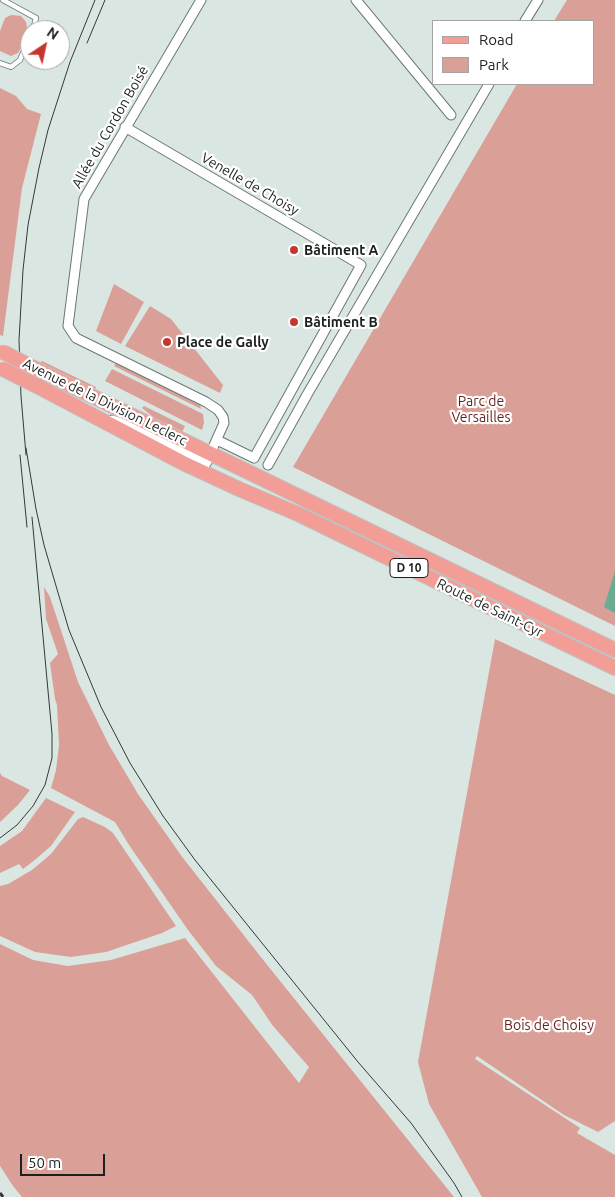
<!DOCTYPE html>
<html>
<head>
<meta charset="utf-8">
<style>
  body { margin:0 }
  #map { position:relative; width:615px; height:1197px; overflow:hidden; background:#dae6e1; font-family:Ubuntu,sans-serif }
  canvas { display:block }
  .legend { position:absolute; left:432px; top:20px; width:162px; height:65px; box-sizing:border-box; background:#fff; border:1px solid #a4a6a5; margin:0; padding:6px 9px; list-style:none; font-size:15px; color:#1c211f }
  .legend li { display:flex; align-items:center; gap:10px; height:25px }
  .legend b { width:25px; border:1px solid #a4a6a5 }
  .north { position:absolute; left:20px; top:20px; width:50px; height:50px; box-sizing:border-box; background:#fff; border:1px solid #a4a6a5; border-radius:50%; rotate:34deg; font-size:14px; font-weight:700; line-height:20px; text-align:center; color:#1c211f }
  .north::after { content:''; display:block; margin:auto; width:18px; height:22px; background:#c43630; clip-path:polygon(50% 0,100% 100%,50% 72%,0 100%) }
  .scale { position:absolute; left:20px; top:1154px; width:85px; height:22px; box-sizing:border-box; border:2px solid #1c211f; border-top:0; padding-left:6px; font-size:15px; line-height:18px; white-space:nowrap; color:#1c211f; -webkit-text-stroke:4px #fff; paint-order:stroke }
</style>
</head>
<body>
<div id="map">
<canvas width="615" height="1197"></canvas>
<ul class="legend">
<li><b style="height:6px;background:#f39d97"></b>Road</li>
<li><b style="height:14px;background:#daa098"></b>Park</li>
</ul>
<div class="north">N</div>
<div class="scale">50 m</div>
</div>
<script>
const c = document.querySelector('canvas').getContext('2d');
c.lineJoin = 'round';
function fillPath(path, color) { c.fillStyle = color; c.fill(path, 'evenodd'); }
const toPath = rows => new Path2D(rows.map(r => 'M' + r).join(''));
function strokePath(path, color, width, dash) { c.strokeStyle = color; c.lineWidth = width; c.lineCap = dash ? 'butt' : 'round'; c.setLineDash(dash || []); c.stroke(path); }
function label(font, color, halo, rows, align = 'center') {
  c.font = font + ' Ubuntu,sans-serif'; c.lineWidth = 4.5; c.setLineDash([]); c.textBaseline = 'middle'; c.strokeStyle = halo; c.fillStyle = color; for (const [text, x, y, turn = 0] of rows) {
    c.save(); c.translate(x, y); c.rotate((+turn || 0) * Math.PI / 180); c.textAlign = isNaN(turn) ? turn : align; if (halo) c.strokeText(text, 0, 0); c.fillText(text, 0, 0); c.restore();
  }
}
fillPath(toPath([
  [567,0,615,0,615,626,293,467,517,84,594,84,594,21,554,21],
  [11,15,21,16,26,22,27,28,26,39,18,53,11,56,0,51,0,31,5,18],
  [0,88,16,96,27,109,41,114,22,188,3,336,0,335],
  [114,284,144,302,121,344,96,331],
  [150,306,171,319,223,385,220,393,125,346],
  [42,361,96,387,95,389,93,389,40,363],
  [116,363,200,404,201,409,114,366],
  [112,369,203,414,204,423,202,430,105,381],
  [144,406,185,426,182,432,157,420,142,408],
  [44,587,50,597,78,682,109,745,138,794,183,858,268,966,454,1197,22,1197,13,1186,0,1166,0,944,33,960,68,966,111,960,185,938,299,1083,309,1067,273,1026,252,995,216,966,188,930,129,845,115,822,51,788,56,770,59,745,57,705,55,699,50,663,58,654,46,619],
  [495,639,615,695,615,1121,598,1132,564,1115,477,1056,475,1059,580,1128,577,1133,615,1155,615,1197,482,1197,429,1104,418,1062],
  [0,773,2,776,30,790,18,805,0,822],
  [46,798,75,812,51,846,36,859,23,869,19,864,0,873,0,846,22,831],
  [83,817,105,827,113,833,176,926,162,933,106,952,71,957,35,952,0,936,0,886,8,884,32,870,51,854,78,819]
]), '#daa098');
fillPath(toPath([
  [615,571,615,613,604,607]
]), '#6bab92');
const lane = toPath([
  [3,0,36,18,33,30],
  [0,63,11,67,20,60,30,37]
]);
const street = toPath([
  [201,0,84,199,68,326,76,338,206,402,218,410,223,417,224,423,202,472],
  [356,0,451,115],
  [525,21,538,0],
  [125,127,361,265,254,458,217,440],
  [112,420,131,426,207,462],
  [268,465,308,393,489,84]
]);
const primary = toPath([
  [34,368,615,650],
  [35,385,183,463,239,489,298,514,615,668]
]);
strokePath(lane, '#6c7873', 6);
strokePath(street, '#6c7873', 11);
strokePath(primary, '#bfc1c0', 16);
strokePath(lane, '#fff', 4.5);
strokePath(street, '#fff', 9);
strokePath(primary, '#f39d97', 14);
strokePath(toPath([
  [87,43,105,0],
  [26,448,36,509,44,545,69,630,101,707,130,763,163,816,195,860,358,1062,411,1123,454,1183,462,1197],
  [20,455,27,527],
  [26,455,21,396,19,340,23,270,28,225,39,168,48,130,70,62,95,0],
  [0,838,17,825,33,806,45,785,52,758,52,734,32,517]
]), '#333936', 1);
strokePath(toPath([
  [0,1193,3,1197]
]), '#333936', 3, [6, 6]);
const primaryBridge = toPath([
  [3,352,34,368],
  [3,369,35,385]
]);
strokePath(primaryBridge, '#bfc1c0', 16, []);
strokePath(primaryBridge, '#f39d97', 14);
for (const [x, y, r, color] of [
  [294,250,5,"#c43630"],
  [294,322,5,"#c43630"],
  [167,342,5,"#c43630"]
]) { const dot = new Path2D(); dot.arc(x, y, r, 0, 2 * Math.PI); c.fillStyle = color; c.fill(dot); strokePath(dot, '#fff', 2); }
for (const [x, y, w] of [
  [409,568,38]
]) { const box = new Path2D(); box.roundRect(x - w / 2, y - 9.5, w, 19, 4); c.fillStyle = '#fff'; c.fill(box); strokePath(box, '#1c211f', 1); }
label('bold 12px', '#1c211f', null, [
  ["D 10",409,568]
]);
label('14px', '#1c211f', '#fff', [
  ["Allée du Cordon Boisé",110,127,-60],
  ["Venelle de Choisy",250,184,30],
  ["Avenue de la Division Leclerc",105,402,26],
  ["Route de Saint-Cyr",490,608,26]
]);
label('bold 14px', '#1c211f', '#fff', [
  ["Bâtiment A",304,250],
  ["Bâtiment B",304,322],
  ["Place de Gally",177,342]
], 'left');
label('14px', '#681f1a', '#fff', [
  ["Parc de",481,401],
  ["Versailles",481,417],
  ["Bois de Choisy",549,1025]
]);
</script>
</body>
</html>
